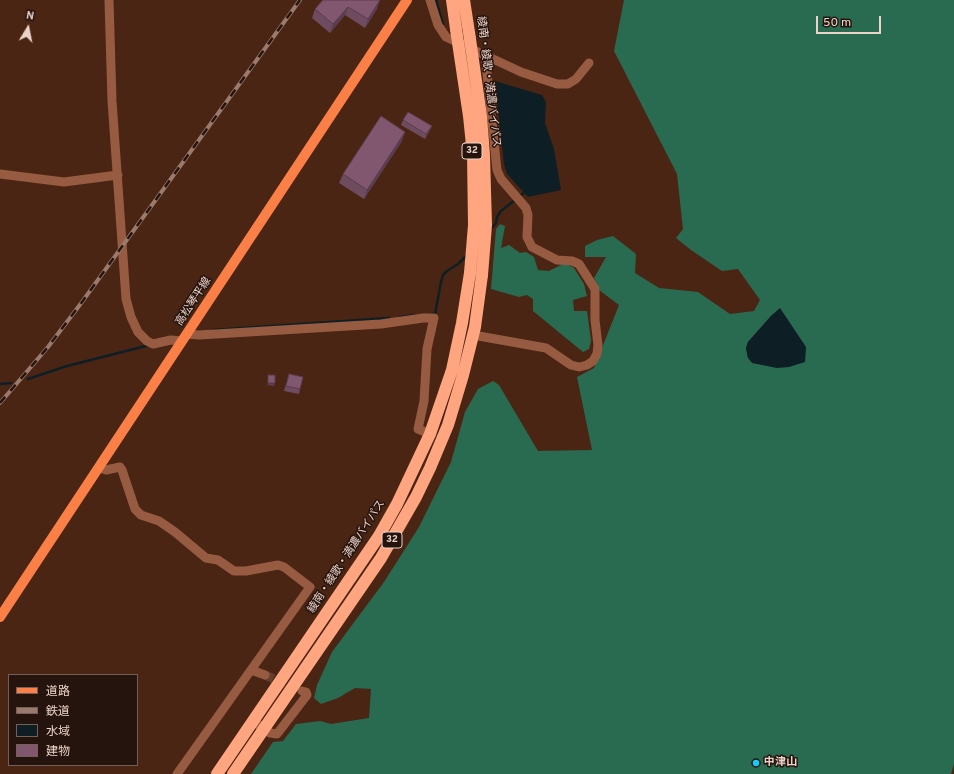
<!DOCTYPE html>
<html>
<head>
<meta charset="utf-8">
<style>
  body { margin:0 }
  #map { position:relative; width:954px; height:774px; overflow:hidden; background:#4b2514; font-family:Overpass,"Noto Sans JP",sans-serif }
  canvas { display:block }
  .legend { position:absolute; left:8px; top:674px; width:130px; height:92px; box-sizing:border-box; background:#25140d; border:1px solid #756058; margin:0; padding:5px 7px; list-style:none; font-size:12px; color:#ecd3c9 }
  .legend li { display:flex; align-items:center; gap:8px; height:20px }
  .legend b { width:20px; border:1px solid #756058 }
  .north { position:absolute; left:8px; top:8px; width:40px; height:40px; -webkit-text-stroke:3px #25140d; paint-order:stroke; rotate:10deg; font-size:11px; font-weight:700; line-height:16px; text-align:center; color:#ecd3c9 }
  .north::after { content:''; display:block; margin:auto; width:14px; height:18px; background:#ecd3c9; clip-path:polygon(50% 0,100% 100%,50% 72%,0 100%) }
  .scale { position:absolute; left:816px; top:16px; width:65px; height:18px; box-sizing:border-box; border:2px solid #ecd3c9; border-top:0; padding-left:5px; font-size:12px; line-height:14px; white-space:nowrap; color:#ecd3c9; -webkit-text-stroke:3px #25140d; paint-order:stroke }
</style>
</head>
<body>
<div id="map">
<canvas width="954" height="774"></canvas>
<ul class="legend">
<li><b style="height:5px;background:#fb8047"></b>道路</li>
<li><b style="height:5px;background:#9a7a6d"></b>鉄道</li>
<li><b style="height:11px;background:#0d1f25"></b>水域</li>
<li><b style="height:11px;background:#80576f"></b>建物</li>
</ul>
<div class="north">N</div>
<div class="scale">50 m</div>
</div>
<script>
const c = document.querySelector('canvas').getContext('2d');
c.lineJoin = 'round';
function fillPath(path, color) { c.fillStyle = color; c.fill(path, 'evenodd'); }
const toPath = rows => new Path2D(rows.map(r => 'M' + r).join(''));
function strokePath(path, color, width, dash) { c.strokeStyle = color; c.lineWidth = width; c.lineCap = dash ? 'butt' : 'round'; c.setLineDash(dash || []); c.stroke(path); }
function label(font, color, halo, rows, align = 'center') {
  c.font = font + ' Overpass,"Noto Sans JP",sans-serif'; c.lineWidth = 3; c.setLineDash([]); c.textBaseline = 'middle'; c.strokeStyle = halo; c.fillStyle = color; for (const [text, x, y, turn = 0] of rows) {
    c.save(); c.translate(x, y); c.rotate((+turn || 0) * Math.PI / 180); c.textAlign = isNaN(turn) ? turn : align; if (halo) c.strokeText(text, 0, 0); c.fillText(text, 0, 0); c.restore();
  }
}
fillPath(toPath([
  [624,0,954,0,954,764,951,774,251,774,273,742,283,741,296,724,320,721,331,724,369,718,371,689,355,688,338,698,321,704,314,698,317,685,332,652,384,582,419,527,451,462,465,412,478,389,493,381,499,385,538,451,592,450,577,377,594,368,619,305,599,290,594,278,606,257,585,257,585,246,597,240,613,236,636,254,635,273,659,288,698,292,730,314,754,311,760,300,738,269,722,271,691,250,676,238,683,229,677,174,614,51],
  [781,308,748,358,746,348,748,342,771,316],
  [500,224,505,226,501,248,509,245,520,253,526,252,534,257,538,270,549,271,565,263,574,268,584,284,587,296,573,300,574,311,587,311,591,341,589,349,583,352,533,311,533,299,527,295,519,297,491,289,496,229]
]), '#286b51');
fillPath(toPath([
  [495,81,542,95,546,102,545,123,554,149,561,190,528,197,507,174,504,164],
  [780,308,806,347,805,362,789,367,777,368,752,363,748,358,746,348,748,342,771,316]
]), '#0d1f25');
strokePath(toPath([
  [436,0,443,24],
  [490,230,496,223,497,217,501,211,525,192],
  [432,314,435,314,441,282,443,275,447,271,458,264,468,254],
  [400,317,415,315],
  [213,330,389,318],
  [28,379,67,366,146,346],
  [0,384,11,383]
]), '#0d1f25', 2.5);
strokePath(toPath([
  [265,675,286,684]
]), '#633f2f', 9, [9, 4.5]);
strokePath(toPath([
  [109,0,112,101,126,299,131,317,138,332,147,341,153,344,171,340,182,341],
  [430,0,438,25,446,37,521,72,557,84,568,84,576,79,589,63],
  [0,174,64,182,118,175],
  [187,334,199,335,381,324,423,318,434,318,427,349,424,401,418,429,430,434],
  [473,335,546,348,571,365,579,367,587,365,593,361,597,354,598,345,595,320,595,289,579,264,572,261,557,260,532,247,527,237,528,215,526,208,501,179,497,170,485,54],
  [99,468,106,470,120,467,122,470,135,509,141,515,159,521,175,532,206,558,218,560,234,571,246,571,278,565,284,567,310,587,177,774],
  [251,670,265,675],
  [253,721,270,733,277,734,307,695,306,692,302,691]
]), '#975b41', 9);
strokePath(toPath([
  [0,617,407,0]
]), '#fb8047', 10);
strokePath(toPath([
  [452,0,456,29],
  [464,0,470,39],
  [217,774,379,536,397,504,430,434,452,370,462,323,470,273],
  [233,774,381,558,416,497,430,468,448,425,463,375,475,327,482,275]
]), '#ffa680', 12);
const rail = toPath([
  [0,403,48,347,82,302,300,0]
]);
strokePath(rail, '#9a7a6d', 4);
strokePath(rail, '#25140d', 2.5, [8]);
strokePath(toPath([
  [456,29,469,116,473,155,474,225,470,273],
  [470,39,481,116,484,155,486,225,482,275]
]), '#ffa680', 12);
fillPath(toPath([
  [323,0,377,9,365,28,345,15,330,33,312,18,315,9],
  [403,120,430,130,425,139,401,125],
  [402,141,364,199,339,183,343,174],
  [289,374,300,389,299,394,284,391]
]), '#6e4b5f');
fillPath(toPath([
  [380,0,377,9,365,28,368,19],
  [348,7,345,15,330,33,333,24],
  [432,126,430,130,425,139,426,134],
  [405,132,402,141,364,199,367,190],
  [268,383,275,383,274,386,267,385]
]), '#5a3d4e');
const building = toPath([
  [323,0,380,0,368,19,348,7,333,24,315,9,323,0],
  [408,112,432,126,426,134,403,120,408,112],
  [381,116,405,132,367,190,343,174,381,116],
  [289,374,303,377,300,389,286,386,289,374],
  [268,375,275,375,275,383,268,383,268,375]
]);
fillPath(building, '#80576f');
strokePath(building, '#5a3d4e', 1);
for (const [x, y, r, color] of [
  [756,763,4,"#15cafb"]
]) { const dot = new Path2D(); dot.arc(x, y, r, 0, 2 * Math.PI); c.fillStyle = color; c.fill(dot); strokePath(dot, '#25140d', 1.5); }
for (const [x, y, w] of [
  [472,151,20],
  [392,540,20]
]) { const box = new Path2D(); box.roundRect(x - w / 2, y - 8, w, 16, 3); c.fillStyle = '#25140d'; c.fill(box); strokePath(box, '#ecd3c9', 1); }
label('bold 10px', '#ecd3c9', null, [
  ["32",472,151],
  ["32",392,540]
]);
label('11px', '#ecd3c9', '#25140d', [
  ["綾南・綾歌・満濃バイパス",488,82,83],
  ["高松琴平線",194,302,-57],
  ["綾南・綾歌・満濃バイパス",347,557,-57]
]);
label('bold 11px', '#ecd3c9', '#25140d', [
  ["中津山",764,763]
], 'left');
</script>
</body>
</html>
